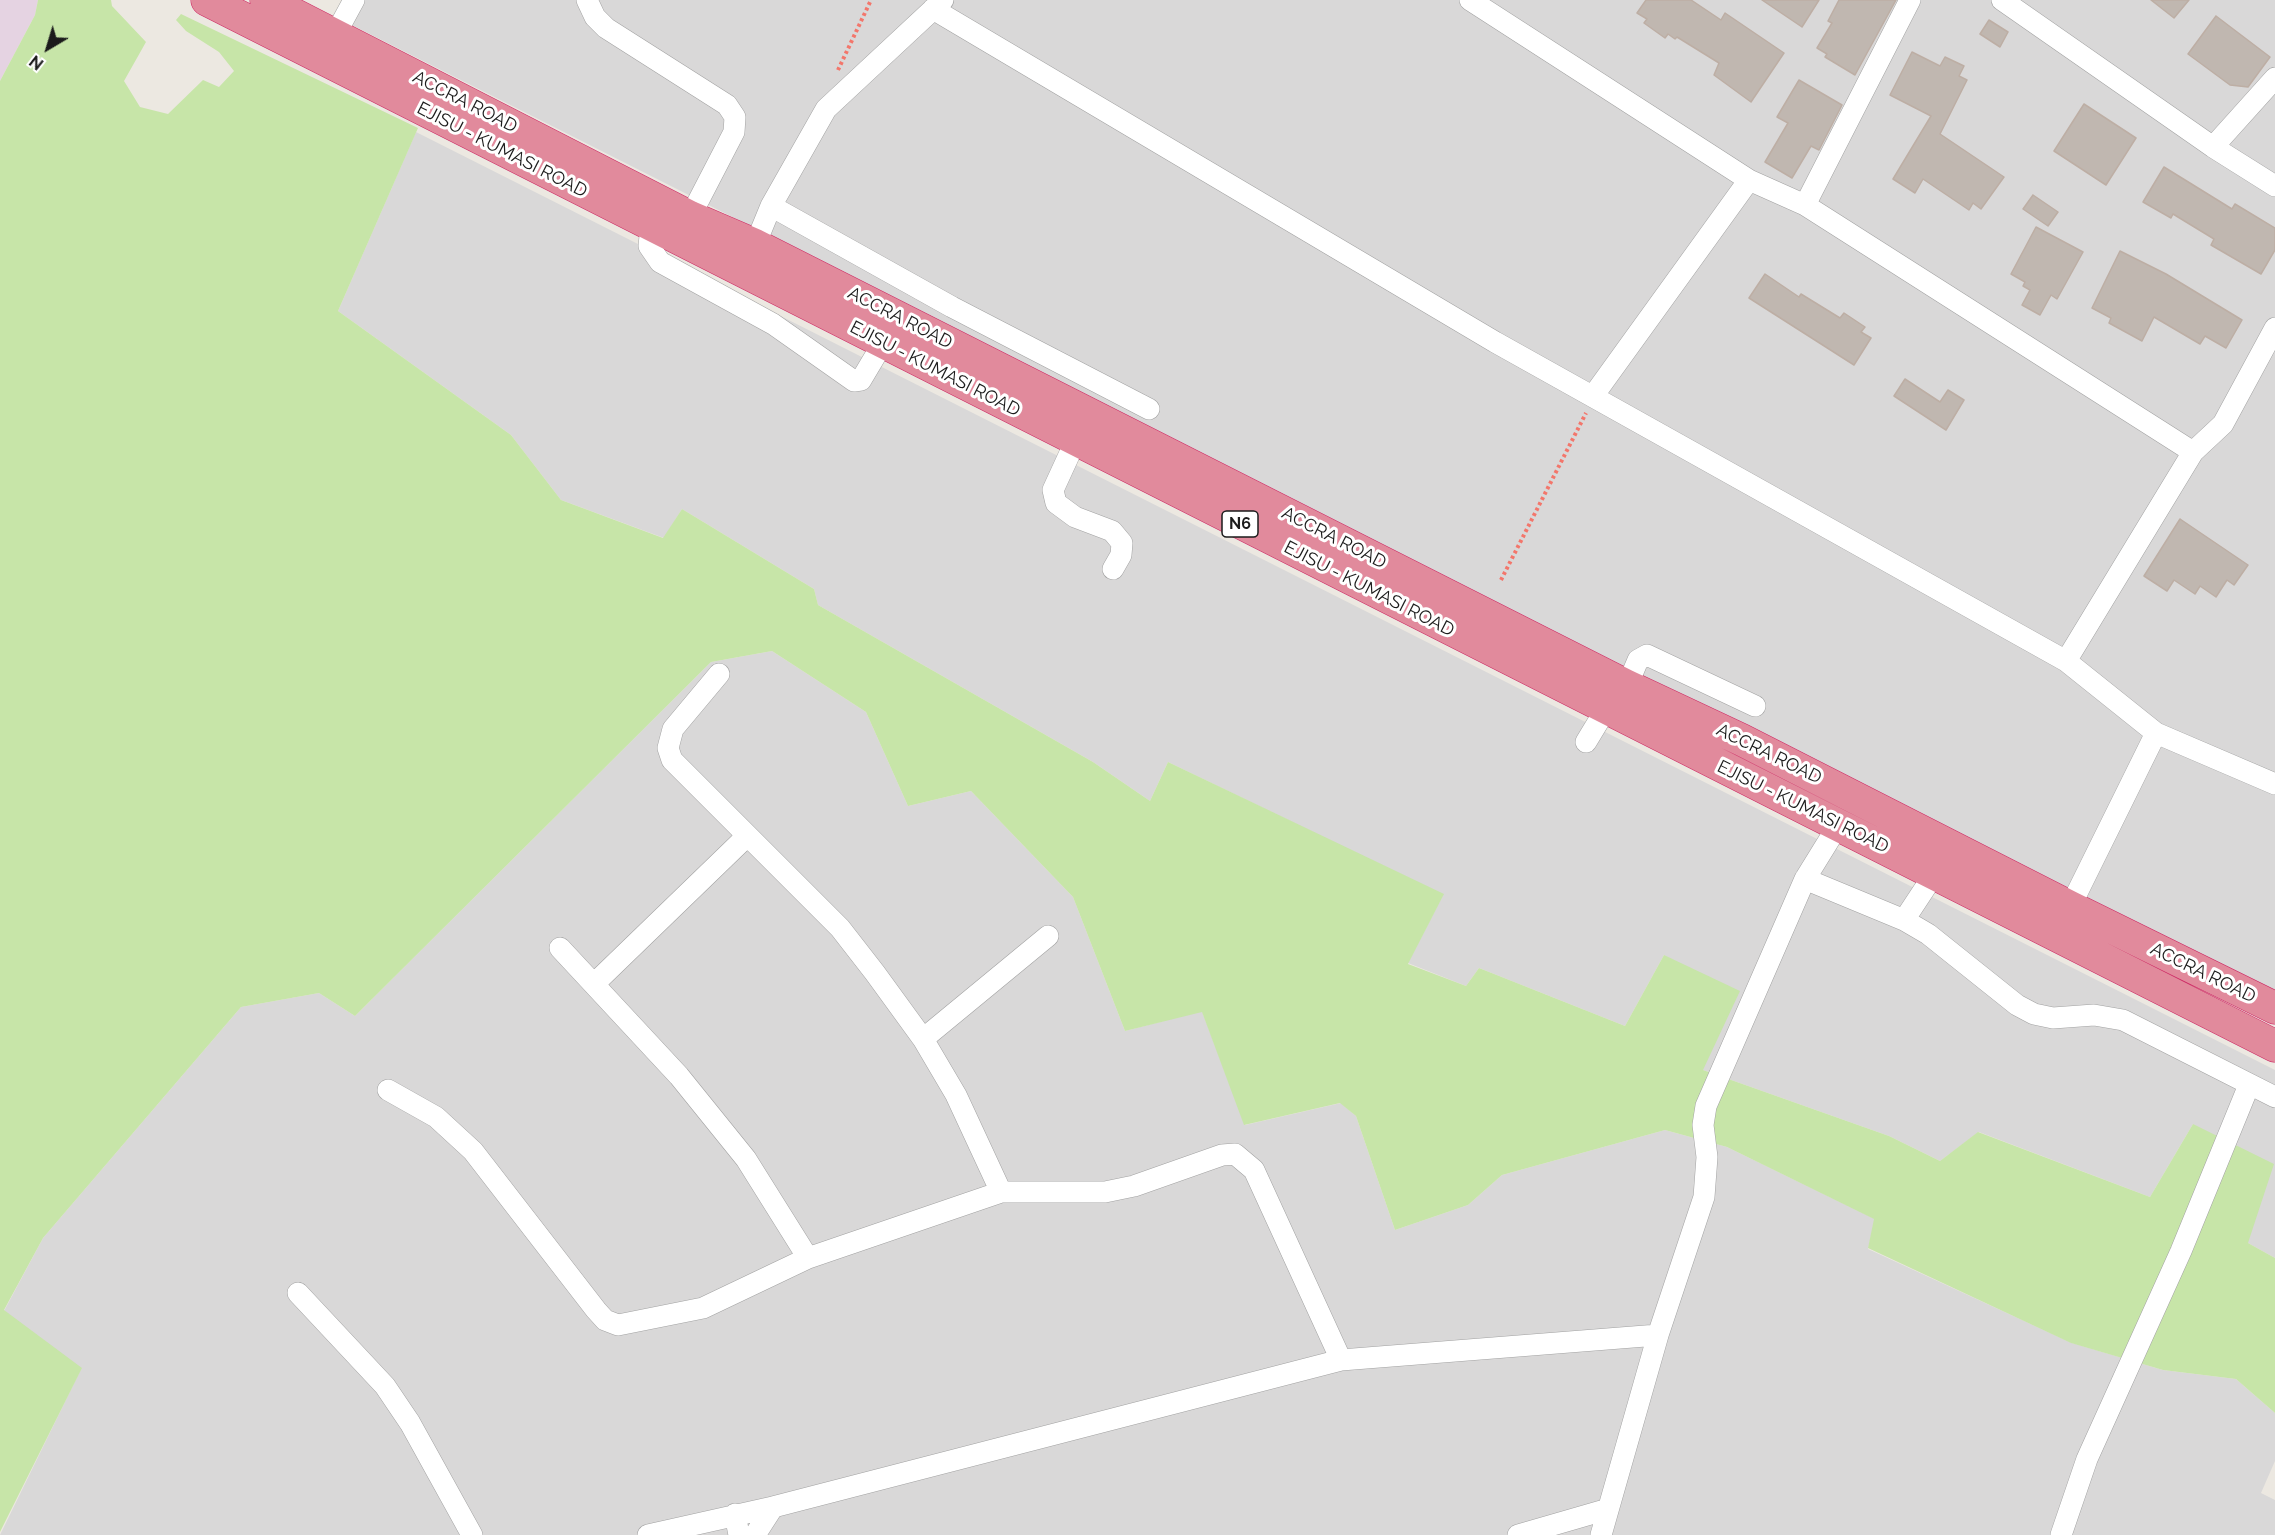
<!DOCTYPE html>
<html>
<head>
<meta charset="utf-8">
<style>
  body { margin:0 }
  #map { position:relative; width:2275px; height:1535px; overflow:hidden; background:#ece8e1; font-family:Raleway,sans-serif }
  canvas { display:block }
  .north { position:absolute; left:18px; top:18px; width:60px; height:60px; -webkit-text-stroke:4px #fff; paint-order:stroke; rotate:218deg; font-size:16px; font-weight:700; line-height:24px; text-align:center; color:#1b1b1b }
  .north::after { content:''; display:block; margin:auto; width:21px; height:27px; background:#1b1b1b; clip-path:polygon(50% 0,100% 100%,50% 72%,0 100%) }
</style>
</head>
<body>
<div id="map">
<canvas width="2275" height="1535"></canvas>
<div class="north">N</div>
</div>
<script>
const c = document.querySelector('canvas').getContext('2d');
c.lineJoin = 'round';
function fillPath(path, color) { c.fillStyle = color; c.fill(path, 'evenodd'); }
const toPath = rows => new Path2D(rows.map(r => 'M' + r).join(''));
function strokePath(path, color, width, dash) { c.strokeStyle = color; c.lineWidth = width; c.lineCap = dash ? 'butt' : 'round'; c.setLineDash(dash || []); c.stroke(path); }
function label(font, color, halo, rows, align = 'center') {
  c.font = font + ' Raleway,sans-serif'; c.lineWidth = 6; c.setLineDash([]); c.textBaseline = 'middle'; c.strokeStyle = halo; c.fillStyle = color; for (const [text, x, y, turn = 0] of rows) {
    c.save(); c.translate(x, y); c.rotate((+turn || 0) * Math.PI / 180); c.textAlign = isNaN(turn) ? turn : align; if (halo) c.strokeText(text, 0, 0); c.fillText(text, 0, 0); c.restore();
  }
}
fillPath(toPath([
  [344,0,2275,0,2275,997,1884,802,1537,623,336,17],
  [416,132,2275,1070,2275,1258,2248,1243,2193,1124,2150,1197,1979,1132,1940,1161,1889,1136,1703,1070,1664,955,1625,1026,1479,968,1466,986,1408,963,1443,895,1168,762,1150,801,1093,762,818,605,814,589,682,509,664,538,561,500,511,435,338,311],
  [772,651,866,712,908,806,971,791,1073,897,1125,1031,1202,1011,1245,1125,1341,1103,1356,1116,1395,1230,1468,1205,1502,1175,1665,1130,1727,1147,1875,1219,1868,1249,2072,1343,2163,1370,2236,1379,2275,1413,2275,1461,2261,1493,2275,1500,2275,1535,0,1535,81,1369,4,1311,43,1238,241,1007,319,993,355,1016,711,662]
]), '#d9d8d8');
fillPath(toPath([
  [0,0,38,0,35,15,0,81]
]), '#e5d3e2');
fillPath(toPath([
  [38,0,111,0,112,6,146,42,124,81,140,107,168,114,203,80,219,87,234,71,219,52,186,31,176,20,181,14,418,128,338,311,511,435,561,500,663,538,682,509,814,589,818,605,1093,762,1150,801,1168,762,1444,894,1408,964,1466,986,1479,968,1625,1026,1664,955,1740,991,1703,1070,1889,1136,1940,1161,1978,1132,2150,1197,2193,1124,2274,1164,2248,1243,2275,1258,2275,1413,2236,1379,2163,1370,2071,1343,1868,1248,1874,1219,1727,1147,1665,1130,1502,1175,1468,1205,1395,1230,1356,1116,1340,1103,1244,1125,1202,1012,1125,1031,1073,897,971,791,908,806,866,712,772,651,711,662,355,1016,319,993,241,1007,43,1238,4,1310,82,1368,0,1532,0,81,35,15]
]), '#c7e5a8');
const building = toPath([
  [1646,0,1691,0,1721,20,1725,13,1784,53,1751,102,1714,75,1719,63,1677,37,1675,39,1668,34,1665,38,1644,23,1647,19,1637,13,1646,0],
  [1762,0,1819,0,1802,27,1762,0],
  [1839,0,1896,0,1855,75,1825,57,1827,54,1817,48,1832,23,1828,21,1839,0],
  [2151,0,2189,0,2174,18,2151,0],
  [2216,16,2270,57,2248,87,2230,85,2188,54,2216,16],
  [1989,20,2008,32,2000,47,1980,34,1989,20],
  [1912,52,1940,66,1945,57,1964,66,1959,76,1967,80,1940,134,2004,177,1981,209,1973,203,1969,210,1923,179,1915,193,1893,179,1931,116,1890,95,1912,52],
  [1799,80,1842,105,1819,150,1811,146,1792,178,1765,162,1788,123,1777,117,1799,80],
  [2084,104,2136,138,2106,185,2054,151,2084,104],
  [2164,167,2232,209,2235,204,2275,228,2275,250,2261,274,2211,245,2214,239,2173,214,2171,218,2143,202,2164,167],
  [2033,195,2058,212,2048,226,2023,209,2033,195],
  [2036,227,2083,252,2057,299,2051,295,2040,315,2022,305,2030,290,2023,286,2025,282,2011,274,2036,227],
  [2120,251,2166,274,2242,320,2226,348,2205,336,2200,344,2154,317,2142,341,2109,323,2111,318,2092,308,2120,251],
  [1765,274,1799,297,1801,294,1840,318,1844,313,1865,327,1861,332,1871,338,1854,365,1749,298,1765,274],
  [1905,379,1940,402,1948,390,1964,400,1946,430,1894,396,1905,379],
  [2180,519,2248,565,2234,585,2227,580,2216,597,2200,586,2195,594,2174,580,2167,591,2144,576,2180,519]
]);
fillPath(building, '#c0b7b0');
strokePath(building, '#bdaea4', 1.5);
const minor = toPath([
  [587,0,595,17,606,28,727,105,735,117,734,132,690,217],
  [1470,0,1749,180,1805,205,2193,452],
  [2002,0,2213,147,2275,186],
  [933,9,1495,342,2066,661,2156,733,2275,784],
  [335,35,354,0],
  [2213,147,2275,78],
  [1805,205,1910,0],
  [771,206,952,307,1149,409],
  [651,226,649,246,660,262,773,324,854,381,861,380,883,343],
  [755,245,771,206,826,109,943,0],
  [1593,396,1749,180],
  [1076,440,1053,490,1056,503,1075,517,1112,531,1122,543,1121,555,1113,569],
  [2066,661,2193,452,2223,424,2275,328],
  [719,674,673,729,668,748,672,760,840,928,875,973,923,1039,956,1095,1001,1192],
  [1627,686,1638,660,1647,655,1755,706],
  [1586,742,1606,709],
  [1805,879,1904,920,1928,934,2017,1005,2034,1014,2053,1018,2094,1015,2123,1020,2275,1097],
  [2070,907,2156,733],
  [1904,920,1935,873],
  [560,948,679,1076,746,1159,808,1258],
  [594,984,746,837],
  [923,1039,1048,936],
  [388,1090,436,1117,473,1151,596,1310,605,1320,618,1325,703,1308,808,1258,1001,1192,1105,1192,1134,1186,1222,1155,1235,1154,1254,1170,1341,1360],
  [298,1293,385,1386,410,1423,472,1535],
  [735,1514,739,1535],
  [648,1535,773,1507,1341,1360,1658,1335],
  [755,1535,773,1507],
  [1518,1535,1608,1509],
  [1601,1535,1658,1335,1704,1197,1707,1157,1703,1125,1706,1106,1805,879,1839,824],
  [2061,1535,2087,1459,2181,1251,2249,1085]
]);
const highway = toPath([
  [207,0,2275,1046],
  [266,0,690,217,755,245,1627,686,1742,740,2070,907,2275,1008]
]);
strokePath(minor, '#a2a2a2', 22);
strokePath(highway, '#cd2b65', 33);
strokePath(toPath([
  [838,70,871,0],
  [1501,580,1586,413]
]), '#f3766b', 4, [3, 3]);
strokePath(minor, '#fff', 21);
strokePath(highway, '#e18a9c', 32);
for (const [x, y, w] of [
  [1240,524,36]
]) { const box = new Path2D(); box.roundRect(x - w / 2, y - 13, w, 26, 4.5); c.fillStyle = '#fff'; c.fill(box); strokePath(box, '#1b1b1b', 1.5); }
label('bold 16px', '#1b1b1b', null, [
  ["N6",1240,524]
]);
label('18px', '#1b1b1b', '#fff', [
  ["ACCRA ROAD",465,102,27],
  ["EJISU - KUMASI ROAD",502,150,27],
  ["ACCRA ROAD",900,318,27],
  ["EJISU - KUMASI ROAD",935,369,27],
  ["ACCRA ROAD",1334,538,27],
  ["EJISU - KUMASI ROAD",1369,589,27],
  ["ACCRA ROAD",1769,754,26],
  ["EJISU - KUMASI ROAD",1803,807,26],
  ["ACCRA ROAD",2203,973,26]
]);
</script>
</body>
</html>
